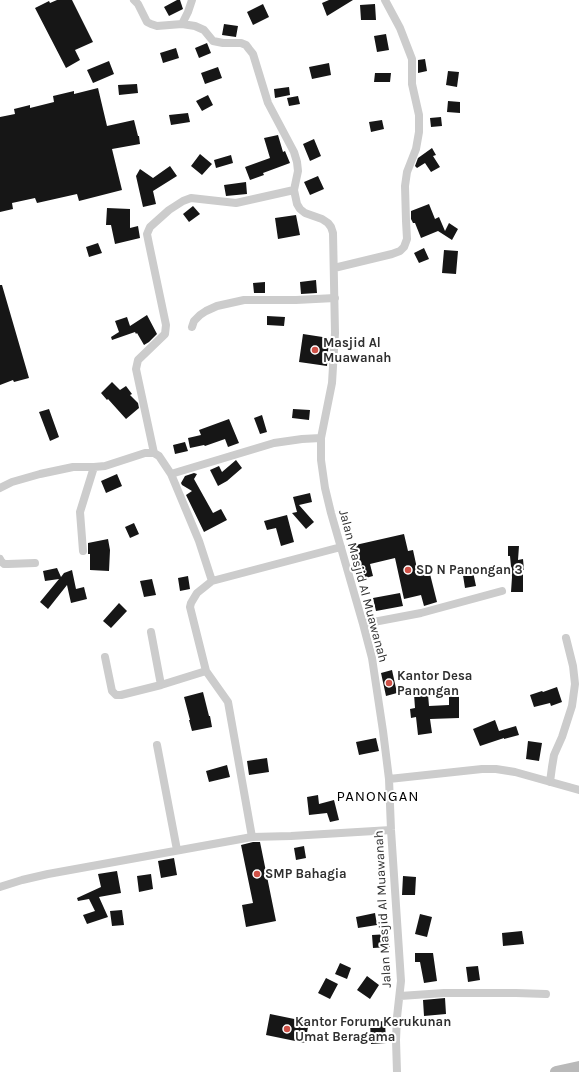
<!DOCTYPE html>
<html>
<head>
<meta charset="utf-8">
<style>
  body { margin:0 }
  canvas { display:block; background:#fff }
</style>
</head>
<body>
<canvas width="579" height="1072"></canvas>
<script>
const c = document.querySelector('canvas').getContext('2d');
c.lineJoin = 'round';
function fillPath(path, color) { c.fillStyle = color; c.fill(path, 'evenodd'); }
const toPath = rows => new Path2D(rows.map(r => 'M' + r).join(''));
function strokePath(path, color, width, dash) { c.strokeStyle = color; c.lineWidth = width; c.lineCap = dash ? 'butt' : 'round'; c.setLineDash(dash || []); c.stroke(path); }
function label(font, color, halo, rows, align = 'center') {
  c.font = font + ' Karla,sans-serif'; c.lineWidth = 4; c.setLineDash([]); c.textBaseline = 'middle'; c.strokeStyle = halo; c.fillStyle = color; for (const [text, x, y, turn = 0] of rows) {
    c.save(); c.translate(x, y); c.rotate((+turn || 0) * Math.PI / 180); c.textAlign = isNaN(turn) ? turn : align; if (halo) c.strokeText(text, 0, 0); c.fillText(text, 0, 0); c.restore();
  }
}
fillPath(toPath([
  [57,0,72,0,93,42,75,50,80,60,66,68,35,8,49,1,50,3],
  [177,0,180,0,183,9,169,16,164,7],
  [329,0,353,0,327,16,322,3],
  [263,4,269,17,253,25,247,12],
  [375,4,376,20,361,20,360,5],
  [224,24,238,26,236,37,222,35],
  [386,34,389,50,377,52,374,36],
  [207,43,211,53,199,58,195,48],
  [176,48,179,58,163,63,160,53],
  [425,59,427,71,418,73,418,60],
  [109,61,114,74,93,83,87,70],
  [329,63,331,75,312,79,309,67],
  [218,67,222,78,205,84,201,73],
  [448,71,459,72,457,87,446,85],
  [375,73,391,73,390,82,374,82],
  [137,84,138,93,119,95,118,85],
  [289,87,290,95,275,98,274,89],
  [98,88,107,126,134,120,138,136,139,136,140,144,112,149,122,190,79,201,77,194,37,203,35,198,12,203,13,209,0,212,0,117,15,114,14,109,30,105,30,108,54,102,53,96,74,91,74,94],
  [208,95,213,105,202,111,196,101],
  [298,96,300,104,289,106,287,98],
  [448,101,460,102,460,113,447,112],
  [188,113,190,122,171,125,169,115],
  [441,117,442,126,431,127,430,118],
  [382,120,384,129,371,132,369,122],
  [278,135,283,152,285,151,290,163,263,173,264,175,250,180,245,167,270,158,264,138],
  [314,139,321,156,310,161,303,144],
  [432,148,436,155,433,156,440,167,431,172,425,163,417,168,415,166,418,158],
  [200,154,212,164,202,175,191,166],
  [231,155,233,163,216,168,214,160],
  [170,166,177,176,153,191,156,204,143,207,136,176,140,169,153,178],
  [318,176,324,189,310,195,304,182],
  [246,182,247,194,226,196,224,185],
  [429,204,435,219,439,217,445,231,449,223,458,229,452,240,438,231,421,238,415,223,413,223,411,219,411,211],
  [193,206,200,214,189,222,183,214],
  [107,208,130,209,130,228,138,226,140,238,115,244,111,225,106,225],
  [296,215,300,235,278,239,275,218],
  [98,243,102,253,89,257,86,247],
  [424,248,429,259,419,263,414,253],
  [444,250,458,251,456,274,442,273],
  [316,280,317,293,301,294,300,282],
  [265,282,265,293,254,293,253,283],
  [0,285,2,285,29,378,14,382,13,380,0,385],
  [147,315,157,334,149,342,144,345,137,333,136,334,135,332,112,340,111,337,119,332,115,321,127,317,130,326],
  [267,316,285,317,284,326,267,325],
  [303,334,329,338,327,366,299,362],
  [112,382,120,390,126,386,132,394,130,395,138,403,139,408,126,419,108,399,107,400,101,393],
  [49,409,59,437,50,441,39,412],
  [293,409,310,410,309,420,292,418],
  [262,415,267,432,260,434,254,418],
  [229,419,239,443,228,447,225,439,205,446,204,445,190,448,188,438,201,435,199,430],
  [185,442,188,451,175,454,173,445],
  [236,460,242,468,227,481,218,486,210,470,219,466,222,472],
  [194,473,197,474,194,479,213,513,221,509,227,520,204,532,186,495,192,491,182,485,181,483,185,476],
  [117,474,122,486,106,493,101,481],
  [310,493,312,502,299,505,314,522,306,529,292,513,297,512,293,497],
  [287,515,294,542,281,546,276,528,267,530,264,521],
  [134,523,139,534,130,538,125,527],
  [404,534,408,551,413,550,418,573,429,570,437,602,424,606,421,595,404,599,395,558,370,564,373,576,358,580,351,546],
  [108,539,110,550,109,571,90,570,90,554,88,554,88,543],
  [508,546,519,546,518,560,523,559,524,570,523,570,523,592,511,592,512,577,510,556,508,556],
  [472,567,476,586,465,588,462,569],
  [57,568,61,577,64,573,72,570,76,589,84,587,87,599,71,603,67,585,48,609,40,602,59,579,45,581,43,571],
  [188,576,190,589,180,591,178,578],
  [152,579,156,595,144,597,140,581],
  [400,593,403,606,376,611,373,598],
  [119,603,127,611,111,628,103,621],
  [392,670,397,693,386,696,381,673],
  [557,687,562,702,551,706,550,703,534,707,530,695,542,691,543,692],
  [203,692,209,716,210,716,212,727,192,731,189,720,190,720,184,697],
  [414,694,428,694,429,706,449,705,449,696,459,696,459,718,430,719,432,733,418,735,416,717,411,718,410,709,415,708],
  [495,720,499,731,516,726,519,735,504,739,504,738,480,746,473,729],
  [376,738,379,751,359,755,356,742],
  [528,741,542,743,539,761,526,759],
  [267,758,269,772,249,775,247,761],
  [227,765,230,777,209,782,206,771],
  [318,795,319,804,334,800,339,820,330,822,327,813,309,815,307,797],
  [253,842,260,842,276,921,246,927,242,905,253,903,241,845],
  [304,846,306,858,296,860,294,848],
  [174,858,177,875,161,878,158,861],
  [117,871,121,893,99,897,108,917,87,924,83,915,95,911,89,899,78,901,77,898,101,887,98,874],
  [151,874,153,889,139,892,137,876],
  [403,876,416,877,415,895,402,895],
  [122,910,124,925,112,926,110,911],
  [375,913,377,925,358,928,356,917],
  [420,914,432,917,427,937,415,934],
  [522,931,524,944,503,946,502,933],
  [389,934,390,947,373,948,372,935],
  [415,953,433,953,437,981,424,983,420,962,415,962],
  [340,963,351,968,347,979,335,974],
  [478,966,480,980,468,982,466,967],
  [367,976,379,985,370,999,357,990],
  [326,978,338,984,330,999,318,993],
  [445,998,446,1014,424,1016,423,1000],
  [270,1014,309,1022,305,1043,266,1035],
  [385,1021,386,1043,371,1044,370,1022]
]), '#161616');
strokePath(toPath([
  [134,0,138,4,147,22,151,24,157,26,182,24,195,26,204,30,213,41,223,43,241,43,246,45,249,49,253,54,268,103,294,152,297,162,298,171,294,190,297,204,300,209,305,213,322,219,328,223,331,227,333,233,335,333,332,383,321,438,321,460,325,488,331,513,363,624,372,658,383,731,389,779,391,830,401,981,397,1017,396,1040,397,1072],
  [182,24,188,12,192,0],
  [334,268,392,254,400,251,404,247,407,239,406,221,405,186,407,172,416,149,419,132,419,115,412,84,412,59,400,28,385,0],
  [192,327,194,321,200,315,206,311,217,306,244,300,296,300,335,298],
  [154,453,136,369,138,360,165,334,166,325,149,244,147,234,150,227,169,210,183,201,191,198,236,203,294,190],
  [171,474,274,443,302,439,321,438],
  [0,488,12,482,40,474,73,467,94,467,105,466,145,453,154,453,159,456,171,474,199,541,212,581],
  [83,551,80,512,94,467],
  [0,559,1,561,4,564,8,564,35,563],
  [363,624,421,613,502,591],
  [151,632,161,685],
  [105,657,112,691,116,695,121,695,161,685,206,671,228,702,252,837],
  [206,671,190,607,191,603,197,593,212,581,341,547],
  [157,745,177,850],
  [389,779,482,769,496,769,515,772,579,790],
  [550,782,552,767,554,755,562,737,572,706,575,684,573,666,566,638],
  [0,887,22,880,48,874,252,837,291,836,391,830],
  [400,996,444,993,516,993,546,994]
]), '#ccc', 8);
strokePath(toPath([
  [556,1072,579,1067]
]), '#b9b9b9', 12);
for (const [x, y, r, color] of [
  [315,350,4,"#cf5147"],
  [408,570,4,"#cf5147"],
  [389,683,4,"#cf5147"],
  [257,874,4,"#cf5147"],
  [287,1029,4,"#cf5147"]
]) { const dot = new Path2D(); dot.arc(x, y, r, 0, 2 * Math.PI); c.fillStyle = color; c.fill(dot); strokePath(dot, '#fff', 1.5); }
label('bold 13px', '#2f2f2f', '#fff', [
  ["Masjid Al",323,343],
  ["Muawanah",323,358],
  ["SD N Panongan 3",416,570],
  ["Kantor Desa",397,676],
  ["Panongan",397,691],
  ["SMP Bahagia",265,874],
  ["Kantor Forum Kerukunan",295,1022],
  ["Umat Beragama",295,1037]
], 'left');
label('13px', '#2f2f2f', '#fff', [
  ["Jalan Masjid Al Muawanah",363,586,75],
  ["Jalan Masjid Al Muawanah",383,909,-93]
]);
c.letterSpacing = '1px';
label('15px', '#000', '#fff', [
  ["PANONGAN",378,797]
]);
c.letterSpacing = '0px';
</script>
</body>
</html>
